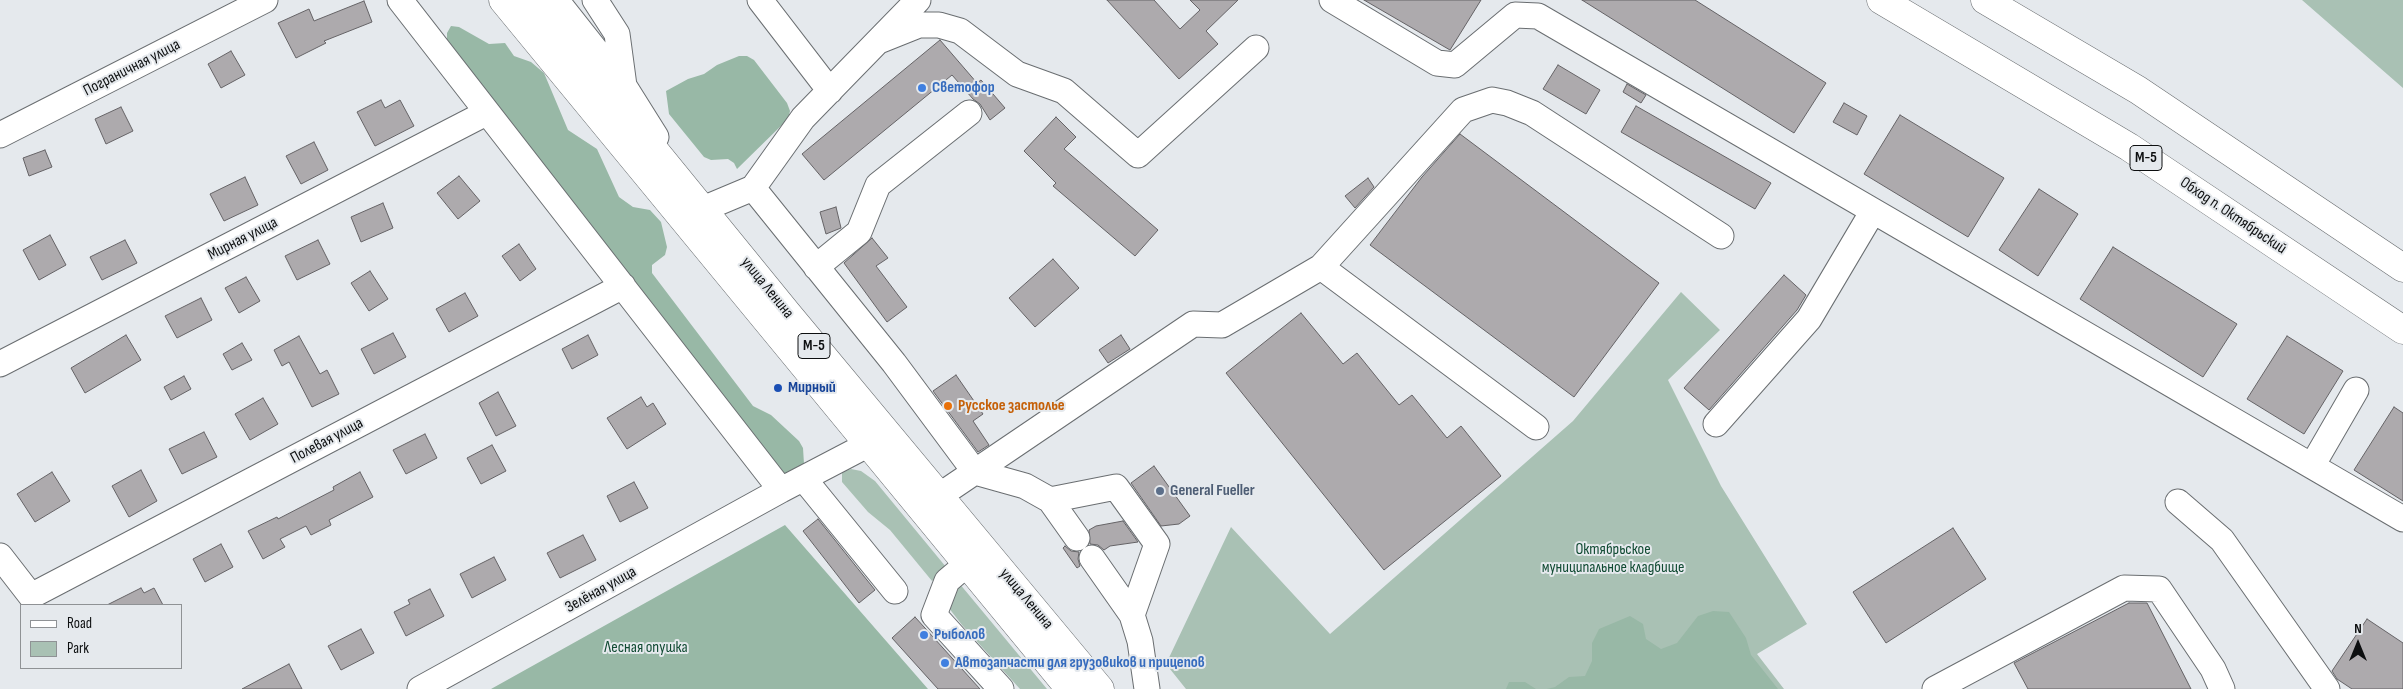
<!DOCTYPE html>
<html>
<head>
<meta charset="utf-8">
<style>
  body { margin:0 }
  #map { position:relative; width:2403px; height:689px; overflow:hidden; background:#e5e9ed; font-family:"Sofia Sans Condensed",sans-serif }
  canvas { display:block }
  .legend { position:absolute; left:20px; top:604px; width:162px; height:65px; box-sizing:border-box; background:#e5e9ed; border:1px solid #8f9295; margin:0; padding:6px 9px; list-style:none; font-size:15px; color:#0d0f10 }
  .legend li { display:flex; align-items:center; gap:10px; height:25px }
  .legend b { width:25px; border:1px solid #8f9295 }
  .north { position:absolute; left:2333px; top:619px; width:50px; height:50px; -webkit-text-stroke:4px #e5e9ed; paint-order:stroke; rotate:0deg; font-size:14px; font-weight:700; line-height:20px; text-align:center; color:#0d0f10 }
  .north::after { content:''; display:block; margin:auto; width:18px; height:22px; background:#0d0f10; clip-path:polygon(50% 0,100% 100%,50% 72%,0 100%) }
</style>
</head>
<body>
<div id="map">
<canvas width="2403" height="689"></canvas>
<ul class="legend">
<li><b style="height:6px;background:#fff"></b>Road</li>
<li><b style="height:14px;background:#a9c1b4"></b>Park</li>
</ul>
<div class="north">N</div>
</div>
<script>
const c = document.querySelector('canvas').getContext('2d');
c.lineJoin = 'round';
function fillPath(path, color) { c.fillStyle = color; c.fill(path, 'evenodd'); }
const toPath = rows => new Path2D(rows.map(r => 'M' + r).join(''));
function strokePath(path, color, width, dash) { c.strokeStyle = color; c.lineWidth = width; c.lineCap = dash ? 'butt' : 'round'; c.setLineDash(dash || []); c.stroke(path); }
function label(font, color, halo, rows, align = 'center') {
  c.font = font + ' "Sofia Sans Condensed",sans-serif'; c.lineWidth = 4; c.setLineDash([]); c.textBaseline = 'middle'; c.strokeStyle = halo; c.fillStyle = color; for (const [text, x, y, turn = 0] of rows) {
    c.save(); c.translate(x, y); c.rotate((+turn || 0) * Math.PI / 180); c.textAlign = isNaN(turn) ? turn : align; if (halo) c.strokeText(text, 0, 0); c.fillText(text, 0, 0); c.restore();
  }
}
fillPath(toPath([
  [2302,0,2403,0,2403,88],
  [1681,292,1720,330,1668,380,1721,486,1807,624,1757,654,1784,689,1186,689,1166,664,1231,527,1330,634,1573,421],
  [851,469,861,471,875,481,946,567,932,581,890,530,868,512,842,482,842,472],
  [959,583,1047,689,1020,689,962,625,945,603]
]), '#a9c1b4');
fillPath(toPath([
  [451,26,459,27,489,44,505,43,514,56,531,62,544,73,568,130,597,149,619,197,633,207,650,210,661,222,667,247,665,255,652,265,652,273,753,406,771,415,799,441,803,448,804,464,800,472,784,473,447,49,447,33],
  [739,56,747,56,754,60,787,103,790,111,788,119,737,169,734,163,728,159,711,160,704,157,669,114,666,91,688,79,704,74,717,65],
  [785,525,928,689,491,689],
  [1713,611,1729,612,1746,638,1751,655,1778,689,1547,689,1555,687,1569,677,1585,676,1592,661,1592,643,1599,629,1630,616,1643,624,1646,639,1661,649,1677,643,1698,616],
  [1509,682,1525,682,1536,689,1506,689]
]), '#98b8a6');
const building = toPath([
  [1107,0,1154,0,1180,29,1200,10,1190,0,1238,0,1206,31,1218,44,1179,79,1107,0],
  [1364,0,1481,0,1450,50,1364,0],
  [1582,0,1695,0,1826,83,1794,133,1582,0],
  [364,1,372,22,324,41,326,43,296,58,278,23,309,9,314,21,364,1],
  [940,40,977,83,981,80,1005,108,990,120,980,104,973,99,952,75,824,180,802,154,940,40],
  [231,51,245,75,221,88,208,64,231,51],
  [1558,65,1600,90,1586,114,1543,89,1558,65],
  [1627,84,1646,95,1641,103,1623,92,1627,84],
  [381,100,385,108,400,100,414,126,375,146,357,112,381,100],
  [1844,103,1867,116,1857,135,1833,122,1844,103],
  [1636,106,1771,183,1755,209,1621,132,1636,106],
  [121,107,133,131,106,144,95,119,121,107],
  [1900,115,2004,178,1968,237,1864,174,1900,115],
  [1056,117,1076,137,1064,149,1158,230,1135,256,1053,186,1056,183,1024,151,1056,117],
  [1460,134,1659,283,1574,397,1370,245,1422,177,1460,134],
  [314,142,328,170,301,184,286,156,314,142],
  [45,150,52,167,29,176,23,158,45,150],
  [459,176,480,201,458,219,437,193,459,176],
  [245,177,258,205,224,221,210,194,245,177],
  [1368,178,1374,187,1355,208,1345,196,1368,178],
  [2039,189,2078,214,2038,276,1999,250,2039,189],
  [383,203,393,228,361,242,351,217,383,203],
  [836,207,841,228,826,234,820,212,836,207],
  [50,235,66,265,39,280,23,250,50,235],
  [872,238,888,258,876,266,907,307,887,322,844,263,872,238],
  [125,240,137,263,102,280,90,257,125,240],
  [318,240,330,264,297,280,285,256,318,240],
  [519,244,536,269,520,281,502,256,519,244],
  [2113,247,2237,324,2203,377,2080,299,2113,247],
  [1053,259,1079,288,1035,327,1009,298,1053,259],
  [370,271,388,299,369,311,351,283,370,271],
  [1784,275,1806,295,1797,310,1709,410,1684,388,1784,275],
  [246,277,260,301,239,313,225,288,246,277],
  [465,293,478,316,449,332,436,309,465,293],
  [201,298,212,320,177,338,165,316,201,298],
  [1301,313,1343,364,1357,353,1399,405,1412,395,1447,438,1461,426,1501,476,1384,570,1226,373,1301,313],
  [393,333,406,357,374,374,361,349,393,333],
  [126,335,141,360,85,393,71,368,126,335],
  [588,335,598,355,572,369,562,349,588,335],
  [1121,335,1130,349,1108,363,1099,350,1121,335],
  [299,336,320,374,327,370,339,394,312,407,289,362,282,366,274,350,299,336],
  [2287,336,2343,371,2304,434,2247,399,2287,336],
  [242,343,252,360,232,370,223,354,242,343],
  [956,375,983,414,973,421,989,445,978,452,933,391,956,375],
  [184,376,191,389,171,400,164,387,184,376],
  [498,392,516,426,496,436,479,403,498,392],
  [641,397,647,407,653,403,666,424,627,449,607,418,641,397],
  [263,398,278,424,250,440,235,414,263,398],
  [2394,407,2403,413,2403,501,2354,470,2394,407],
  [204,432,217,457,182,474,169,449,204,432],
  [425,434,437,458,406,474,393,450,425,434],
  [492,445,506,471,481,484,467,458,492,445],
  [1154,466,1190,516,1179,524,1161,526,1131,483,1154,466],
  [141,470,157,501,129,517,112,486,141,470],
  [52,472,70,501,35,522,17,494,52,472],
  [360,472,373,497,329,520,331,525,311,535,306,526,280,539,285,547,263,559,248,531,277,517,278,519,334,490,333,487,360,472],
  [634,482,648,508,620,522,607,496,634,482],
  [818,519,875,590,859,603,803,531,818,519],
  [1123,521,1138,542,1110,546,1104,550,1098,545,1090,544,1089,530,1096,526,1123,521],
  [1953,528,1986,579,1886,643,1853,592,1953,528],
  [583,535,596,560,560,578,547,553,583,535],
  [221,544,233,567,205,582,193,559,221,544],
  [1065,546,1071,551,1079,552,1078,559,1080,566,1077,568,1063,548,1065,546],
  [494,557,506,580,472,598,460,574,494,557],
  [141,588,144,593,154,588,163,605,107,605,141,588],
  [430,589,444,616,406,636,394,612,410,604,408,600,430,589],
  [2129,603,2147,603,2191,689,2028,689,2014,663,2129,603],
  [915,617,980,689,938,689,892,638,915,617],
  [2367,619,2403,643,2403,689,2352,689,2337,679,2332,671,2367,619],
  [361,629,374,653,341,670,328,646,361,629],
  [289,664,302,689,242,689,289,664]
]);
fillPath(building, '#adaaad');
strokePath(building, '#656366', 1);
const minor = toPath([
  [400,0,781,490,869,444],
  [556,0,624,86,656,137],
  [595,0,617,34,624,86],
  [760,0,830,91],
  [1332,0,1437,63,1455,65,1515,15,1538,16,2403,519],
  [879,41,919,25,939,25,960,31,1017,74,1064,91,1138,155,1256,48],
  [0,135,265,0],
  [753,188,803,118,918,0],
  [703,209,753,188,894,363,975,472,1025,486,1050,500,1077,538],
  [816,267,859,232,878,185,969,113],
  [1321,267,1536,427],
  [0,364,486,113],
  [1716,424,1809,319,1873,211],
  [2312,466,2356,390],
  [804,479,895,591],
  [939,496,1193,324,1222,325,1321,267,1463,110,1492,100,1507,103,1532,113,1721,236],
  [1050,500,1116,487,1157,544,1132,615],
  [2178,502,2222,540,2327,689],
  [0,556,31,596,623,286],
  [1092,558,1132,615,1140,641,1147,689],
  [967,564,947,581,934,615,1001,689],
  [420,689,781,490],
  [1935,689,2124,588,2159,589,2213,669,2222,689]
]);
const major = toPath([
  [503,0,1070,689],
  [532,0,787,313,1100,689]
]);
const highway = toPath([
  [1881,0,2129,147,2403,330],
  [1985,0,2138,90,2403,268]
]);
strokePath(minor, '#6a6e71', 27);
strokePath(major, '#6a6e71', 29);
strokePath(highway, '#6a6e71', 29);
strokePath(minor, '#fff', 25);
strokePath(major, '#fff', 28);
strokePath(highway, '#fff', 28);
for (const [x, y, r, color] of [
  [922,88,5,"#3f7fe0"],
  [778,388,5,"#1a4fb4"],
  [948,406,5,"#e8710a"],
  [1160,491,5,"#5c6f8a"],
  [924,635,5,"#3f7fe0"],
  [945,663,5,"#3f7fe0"]
]) { const dot = new Path2D(); dot.arc(x, y, r, 0, 2 * Math.PI); c.fillStyle = color; c.fill(dot); strokePath(dot, '#e5e9ed', 2); }
for (const [x, y, w] of [
  [2146,158,32],
  [814,346,32]
]) { const box = new Path2D(); box.roundRect(x - w / 2, y - 12.5, w, 25, 4); c.fillStyle = '#e5e9ed'; c.fill(box); strokePath(box, '#0d0f10', 1); }
label('bold 15px', '#0d0f10', null, [
  ["М-5",2146,158],
  ["М-5",814,346]
]);
label('16px', '#0d0f10', '#e5e9ed', [
  ["Пограничная улица",132,68,-27],
  ["Обход п. Октябрьский",2233,216,34],
  ["Мирная улица",243,239,-27],
  ["улица Ленина",767,288,51],
  ["Полевая улица",327,441,-28],
  ["Зелёная улица",601,590,-29],
  ["улица Ленина",1026,599,50]
]);
label('bold 16px', '#366cbe', '#e5e9ed', [
  ["Светофор",932,88],
  ["Рыболов",934,635],
  ["Автозапчасти для грузовиков и прицепов",955,663]
], 'left');
label('bold 16px', '#164399', '#e5e9ed', [
  ["Мирный",788,388]
], 'left');
label('bold 16px', '#c56008', '#e5e9ed', [
  ["Русское застолье",958,406]
], 'left');
label('bold 16px', '#4e5e75', '#e5e9ed', [
  ["General Fueller",1170,491]
], 'left');
label('16px', '#114b33', '#e5e9ed', [
  ["Октябрьское",1613,550],
  ["муниципальное кладбище",1613,568],
  ["Лесная опушка",646,648]
]);
</script>
</body>
</html>
